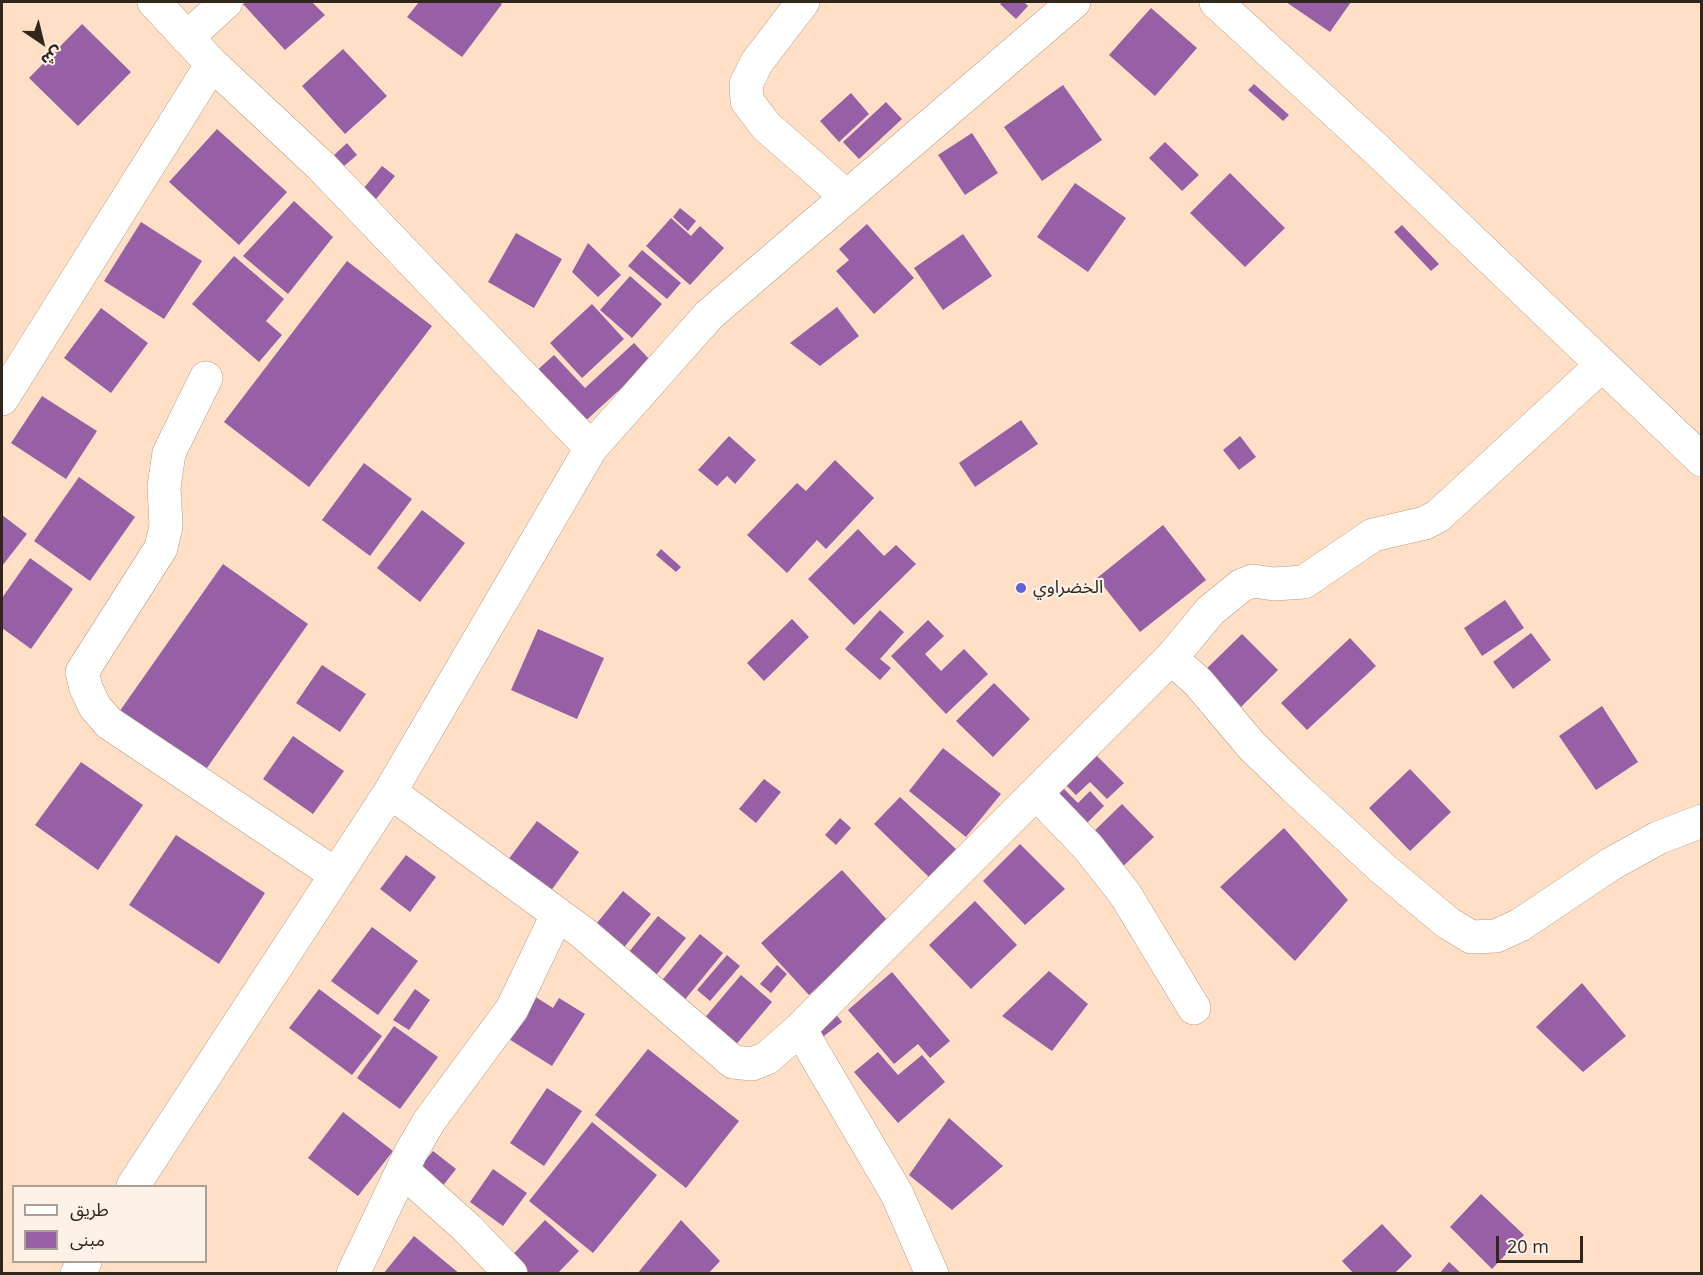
<!DOCTYPE html>
<html>
<head>
<meta charset="utf-8">
<style>
  body { margin:0 }
  #map { position:relative; width:1703px; height:1275px; overflow:hidden; background:#ffe0c6; font-family:"Open Sans","Noto Sans Arabic",sans-serif }
  canvas { display:block }
  .frame { position:absolute; inset:0; border:3px solid #31261c; pointer-events:none }
  .legend { position:absolute; left:12px; top:1185px; width:195px; height:78px; box-sizing:border-box; background:#fef1e7; border:2px solid #aca096; margin:0; padding:8px 10px; list-style:none; font-size:18px; color:#31261c }
  .legend li { display:flex; align-items:center; gap:12px; height:30px }
  .legend b { width:30px; border:2px solid #aca096 }
  .north { position:absolute; left:12px; top:12px; width:60px; height:60px; -webkit-text-stroke:4px #fef1e7; paint-order:stroke; rotate:145deg; font-size:16px; font-weight:700; line-height:24px; text-align:center; color:#31261c }
  .north::after { content:''; display:block; margin:auto; width:21px; height:27px; background:#31261c; clip-path:polygon(50% 0,100% 100%,50% 72%,0 100%) }
  .scale { position:absolute; left:1496px; top:1236px; width:87px; height:27px; box-sizing:border-box; border:3px solid #31261c; border-top:0; padding-left:8px; font-size:18px; line-height:21px; white-space:nowrap; color:#31261c; -webkit-text-stroke:4px #fef1e7; paint-order:stroke }
</style>
</head>
<body>
<div id="map">
<canvas width="1703" height="1275"></canvas>
<div class="frame"></div>
<ul class="legend">
<li><b style="height:8px;background:#fff"></b>طريق</li>
<li><b style="height:16px;background:#975fa5"></b>مبنى</li>
</ul>
<div class="north">ش</div>
<div class="scale">20 m</div>
</div>
<script>
const c = document.querySelector('canvas').getContext('2d');
c.lineJoin = 'round';
function fillPath(path, color) { c.fillStyle = color; c.fill(path, 'evenodd'); }
const toPath = rows => new Path2D(rows.map(r => 'M' + r).join(''));
function strokePath(path, color, width, dash) { c.strokeStyle = color; c.lineWidth = width; c.lineCap = dash ? 'butt' : 'round'; c.setLineDash(dash || []); c.stroke(path); }
function label(font, color, halo, rows, align = 'center') {
  c.font = font + ' "Open Sans","Noto Sans Arabic",sans-serif'; c.lineWidth = 4.5; c.setLineDash([]); c.textBaseline = 'middle'; c.strokeStyle = halo; c.fillStyle = color; for (const [text, x, y, turn = 0] of rows) {
    c.save(); c.translate(x, y); c.rotate((+turn || 0) * Math.PI / 180); c.textAlign = isNaN(turn) ? turn : align; if (halo) c.strokeText(text, 0, 0); c.fillText(text, 0, 0); c.restore();
  }
}
fillPath(toPath([
  [246,2,312,2,325,15,285,50,243,4],
  [419,2,499,2,502,4,462,57,407,17],
  [1003,2,1024,2,1028,6,1016,19,1000,4],
  [1286,2,1351,2,1330,32],
  [1151,8,1197,48,1155,96,1109,55],
  [82,24,131,72,78,126,29,78],
  [343,49,387,96,345,134,302,86],
  [1254,84,1289,115,1283,121,1248,90],
  [1063,85,1102,140,1042,181,1004,127],
  [851,93,869,114,839,142,820,121],
  [886,102,902,119,859,159,843,142],
  [217,129,287,192,239,245,169,182],
  [972,133,998,173,965,195,938,155],
  [1165,142,1199,175,1182,191,1149,158],
  [347,143,357,155,344,166,334,155],
  [382,166,395,176,376,199,363,189],
  [1230,173,1285,228,1245,267,1190,213],
  [1075,183,1126,218,1088,272,1037,237],
  [294,201,333,237,288,294,243,256],
  [680,208,696,221,688,231,673,217],
  [671,218,691,236,700,226,724,248,690,285,646,246],
  [141,222,202,261,164,319,104,281],
  [867,224,914,278,874,314,836,271,849,260,839,249],
  [1402,225,1439,264,1431,271,1394,232],
  [516,233,562,259,534,308,488,282],
  [963,234,992,276,943,310,914,268],
  [588,243,621,275,598,297,572,272],
  [642,250,681,283,667,299,628,266],
  [234,256,284,299,266,321,282,335,259,362,192,304],
  [347,261,432,326,309,487,224,422],
  [630,276,662,304,632,338,600,310],
  [592,304,624,339,582,378,550,343],
  [837,307,859,336,820,366,790,343],
  [101,308,148,343,111,393,64,358],
  [634,343,651,361,581,425,533,374,554,355,585,388],
  [42,396,97,431,66,479,11,443],
  [1021,420,1038,444,975,487,959,463],
  [729,436,756,460,735,484,727,476,717,486,698,470],
  [1240,436,1256,457,1239,470,1223,450],
  [835,460,874,498,826,549,817,540,787,573,747,535,797,483,806,491],
  [364,463,412,499,370,556,322,520],
  [79,477,135,517,90,581,34,541],
  [422,510,465,543,420,602,377,568],
  [2,515,27,534,2,566],
  [1163,525,1206,580,1140,632,1097,578],
  [858,529,884,556,896,545,916,564,854,625,808,579],
  [661,549,681,567,676,572,656,555],
  [30,558,73,589,31,649,2,628,2,598],
  [223,564,308,624,202,775,117,715],
  [1505,600,1524,628,1482,656,1464,628],
  [880,610,904,632,880,659,891,668,880,680,845,649],
  [792,619,809,637,764,681,747,663],
  [928,620,944,636,925,654,941,671,964,649,988,674,946,714,891,656],
  [538,629,604,658,577,719,511,690],
  [1531,633,1551,660,1513,689,1493,662],
  [1242,634,1278,670,1236,712,1200,675],
  [1350,638,1376,666,1307,730,1281,703],
  [322,665,366,694,340,732,296,703],
  [994,683,1030,719,993,757,956,721],
  [1602,706,1638,762,1596,790,1559,736],
  [293,736,344,771,313,814,263,779],
  [943,748,1001,794,966,837,909,791],
  [1095,754,1124,783,1107,799,1090,782,1076,795,1065,784],
  [81,762,143,805,98,870,35,825],
  [1410,769,1451,812,1410,851,1369,808],
  [764,779,781,792,756,823,739,809],
  [1064,789,1078,803,1090,791,1104,806,1078,832,1049,802],
  [900,797,957,850,930,878,874,824],
  [1122,804,1154,837,1117,872,1086,839],
  [840,818,851,828,836,845,825,835],
  [537,821,579,852,545,899,502,868],
  [1284,828,1348,900,1295,961,1220,887],
  [176,835,265,893,219,964,129,905],
  [1020,844,1065,889,1025,925,983,881],
  [406,855,436,877,410,912,380,889],
  [842,870,889,922,809,995,761,943],
  [623,891,651,914,617,956,588,934],
  [975,901,1017,945,971,989,929,945],
  [658,916,686,938,648,985,620,963],
  [372,927,418,961,378,1015,331,981],
  [700,934,723,953,678,1008,655,989],
  [727,955,740,966,710,1001,697,990],
  [777,965,787,974,771,993,760,984],
  [1049,971,1088,1004,1052,1051,1002,1016],
  [892,972,950,1041,930,1058,918,1044,894,1064,848,1010],
  [741,975,772,1002,728,1054,697,1027],
  [1582,983,1626,1036,1583,1072,1536,1027],
  [319,989,382,1036,352,1075,289,1028],
  [415,989,430,1000,409,1030,393,1020],
  [531,994,553,1008,559,998,585,1014,552,1066,504,1036],
  [831,1008,842,1022,815,1043],
  [394,1026,438,1057,400,1109,357,1078],
  [648,1049,739,1121,686,1188,595,1115],
  [878,1052,898,1075,922,1055,945,1082,898,1123,854,1072],
  [547,1088,582,1111,544,1166,510,1143],
  [343,1112,393,1151,358,1196,308,1158],
  [949,1118,1003,1166,952,1210,909,1175],
  [592,1122,657,1175,593,1253,529,1201],
  [433,1151,456,1169,438,1192,415,1173],
  [493,1169,527,1193,503,1226,470,1202],
  [1481,1194,1524,1235,1492,1269,1450,1227],
  [545,1220,579,1251,557,1274,521,1274,507,1261],
  [681,1220,720,1261,708,1274,637,1274],
  [1382,1224,1412,1256,1394,1274,1354,1274,1342,1261],
  [414,1236,460,1274,383,1274],
  [1449,1262,1462,1274,1439,1274]
]), '#975fa5');
const minor = toPath([
  [154,2,212,64,321,166,591,448],
  [803,2,757,62,746,84,747,101,766,126,847,197],
  [1216,2,1375,148,1702,460],
  [187,38,226,2],
  [206,378,169,453,164,487,166,526,161,548,82,672,86,688,95,707,109,723,335,874],
  [2,399,212,64],
  [1171,658,1198,682,1251,745,1294,787,1382,868,1448,923,1471,937,1496,936,1520,925,1611,864,1658,838,1702,821],
  [390,792,582,932,733,1062,752,1064,767,1058,800,1029,1171,658,1210,611,1242,585,1253,581,1274,584,1304,582,1373,535,1425,523,1438,516,1601,366],
  [1037,794,1088,847,1125,894,1194,1008],
  [800,1029,897,1194,932,1274],
  [403,1171,467,1228,511,1274],
  [133,1186,390,792,591,448,709,315,1074,2],
  [77,1274,85,1262],
  [353,1274,411,1152,430,1120,512,1009,557,915]
]);
strokePath(minor, '#b89c83', 34);
strokePath(minor, '#fff', 33);
for (const [x, y, r, color] of [
  [1021,588,6,"#6261d9"]
]) { const dot = new Path2D(); dot.arc(x, y, r, 0, 2 * Math.PI); c.fillStyle = color; c.fill(dot); strokePath(dot, '#fef1e7', 2); }
label('18px', '#31261c', '#fef1e7', [
  ["الخضراوي",1033,588]
], 'left');
</script>
</body>
</html>
